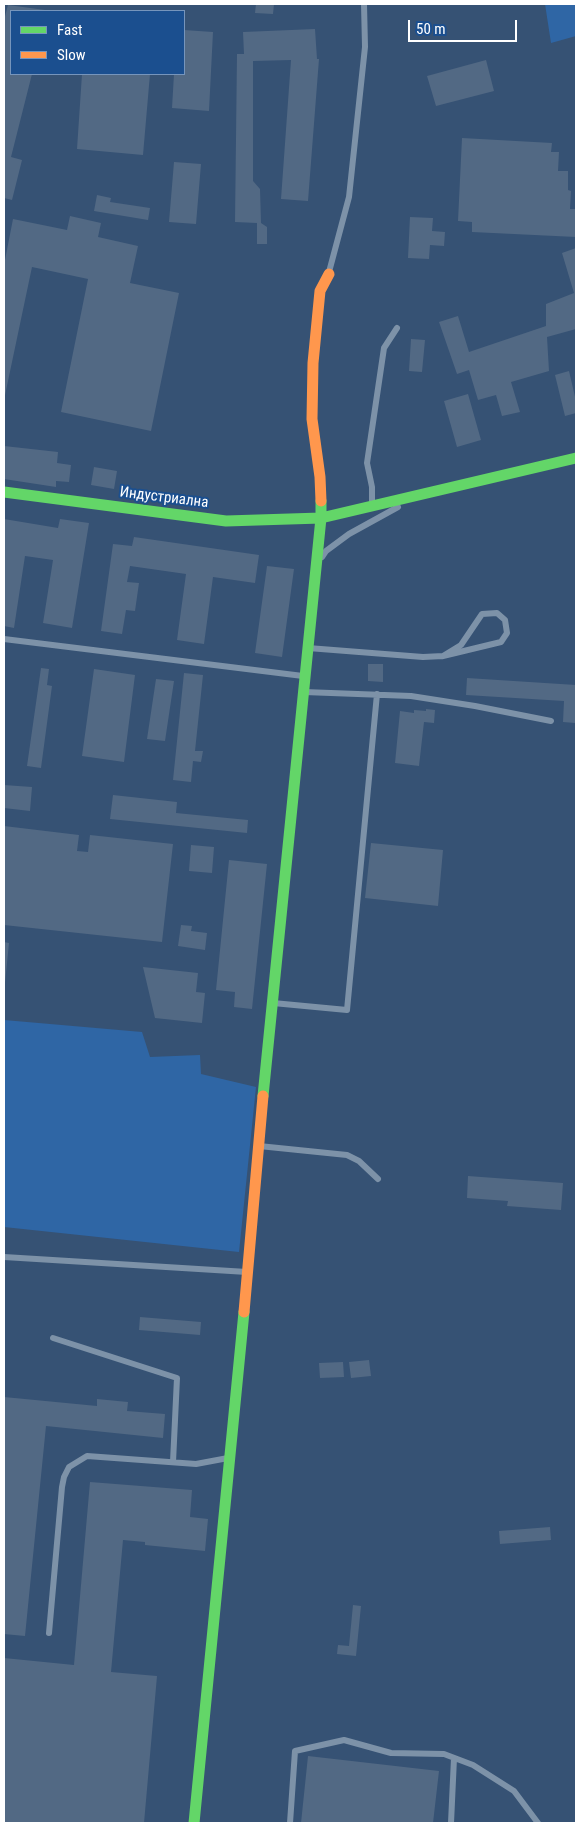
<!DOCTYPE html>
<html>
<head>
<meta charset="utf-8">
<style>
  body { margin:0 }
  #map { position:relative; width:580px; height:1827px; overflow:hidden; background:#365274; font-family:"Roboto Condensed",sans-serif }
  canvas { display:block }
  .frame { position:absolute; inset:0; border:5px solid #fff; pointer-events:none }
  .legend { position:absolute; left:10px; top:10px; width:175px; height:65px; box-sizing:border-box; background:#1b4f8f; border:1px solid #7695bc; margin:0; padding:6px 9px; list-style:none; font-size:15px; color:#fff }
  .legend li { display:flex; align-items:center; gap:10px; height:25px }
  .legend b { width:25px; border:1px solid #7695bc }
  .scale { position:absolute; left:408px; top:20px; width:109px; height:22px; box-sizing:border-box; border:2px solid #fff; border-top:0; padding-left:6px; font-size:15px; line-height:18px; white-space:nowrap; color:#fff; -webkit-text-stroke:4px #1b4f8f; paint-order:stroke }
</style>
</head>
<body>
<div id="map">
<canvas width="580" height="1827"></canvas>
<div class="frame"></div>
<ul class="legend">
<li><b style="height:6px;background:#63d668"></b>Fast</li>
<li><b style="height:6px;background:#ff974d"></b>Slow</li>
</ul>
<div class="scale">50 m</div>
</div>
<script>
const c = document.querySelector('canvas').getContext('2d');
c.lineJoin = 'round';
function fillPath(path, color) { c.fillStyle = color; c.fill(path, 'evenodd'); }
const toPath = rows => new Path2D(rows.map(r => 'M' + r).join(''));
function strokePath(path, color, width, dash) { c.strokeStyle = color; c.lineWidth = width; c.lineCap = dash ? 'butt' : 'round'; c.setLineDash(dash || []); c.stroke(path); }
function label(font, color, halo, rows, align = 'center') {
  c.font = font + ' "Roboto Condensed",sans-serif'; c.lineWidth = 4; c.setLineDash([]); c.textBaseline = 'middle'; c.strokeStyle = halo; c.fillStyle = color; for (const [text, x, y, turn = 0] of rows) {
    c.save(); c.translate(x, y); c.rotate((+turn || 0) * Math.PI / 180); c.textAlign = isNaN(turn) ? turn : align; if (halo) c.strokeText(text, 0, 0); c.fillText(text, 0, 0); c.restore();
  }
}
fillPath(toPath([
  [545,4,576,4,576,36,551,43],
  [4,1020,142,1032,150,1057,200,1055,201,1074,256,1087,239,1252,4,1227]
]), '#2f66a5');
fillPath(toPath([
  [256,4,274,4,273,14,255,13],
  [8,5,45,10,11,11,11,74,32,74,11,157,22,160,12,200,4,198,4,20],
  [315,29,317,59,319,59,308,201,281,199,291,60,253,61,253,181,260,189,261,223,267,227,267,244,257,244,257,223,235,222,237,54,244,54,243,32],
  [184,30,213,32,209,111,172,108,174,74,184,74],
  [486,60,494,91,436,106,427,76],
  [82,74,150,74,143,155,77,149],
  [462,138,552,143,551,152,559,152,558,171,568,171,568,190,571,191,570,209,576,209,576,237,472,232,472,222,458,221],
  [174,162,201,164,196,224,169,222],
  [97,195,111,198,110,202,150,208,148,220,94,211],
  [70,216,101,223,98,237,138,246,130,283,179,293,151,431,61,412,88,279,32,267,4,400,4,265,13,219,67,230],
  [410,217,433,218,432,231,445,232,444,246,430,245,429,259,408,258],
  [576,248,576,329,547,337,549,371,511,382,520,412,502,416,496,395,478,400,469,370,457,374,439,322,458,316,469,352,546,326,546,304,574,293,562,253],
  [411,339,425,340,422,372,409,371],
  [569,371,576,401,576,413,565,416,555,375],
  [468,394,481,440,457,447,444,401],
  [4,446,58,452,57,463,71,465,69,482,56,481,56,487,4,479],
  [94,467,117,471,114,489,91,485],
  [4,519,58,528,60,519,89,523,72,628,43,623,53,560,25,556,14,628,4,626],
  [134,537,259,555,255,583,213,577,204,644,177,640,186,574,130,566,127,582,139,583,135,611,126,610,122,634,101,631,113,544,132,546],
  [267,566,294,569,282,657,255,653],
  [368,664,383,664,383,682,368,681],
  [41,668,49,669,47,685,52,686,41,768,27,766],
  [94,669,135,675,124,762,82,756],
  [184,673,203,675,195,751,203,751,201,762,193,761,191,782,173,780],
  [467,678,576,685,575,723,563,722,564,701,466,695],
  [156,679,174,681,165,741,147,739],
  [426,709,435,710,434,723,424,722,419,766,395,763,400,711,414,713,414,710,426,711],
  [4,785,32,787,30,811,4,808],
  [113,795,177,802,176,813,248,820,247,833,110,819],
  [4,826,79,835,77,851,88,852,90,835,173,844,162,942,4,925],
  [371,843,443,850,438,906,365,898],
  [191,845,214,847,212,873,189,871],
  [229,860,267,864,252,1009,234,1007,235,992,216,990],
  [181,925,192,926,191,931,207,933,205,950,178,946],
  [4,942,9,943,5,983,4,983],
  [143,967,198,973,196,992,205,993,202,1023,155,1018],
  [468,1176,563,1183,561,1210,507,1206,508,1201,467,1198],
  [140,1317,201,1322,200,1335,139,1330],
  [369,1360,371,1376,351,1378,349,1362],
  [343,1362,344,1377,320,1378,319,1363],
  [4,1397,97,1406,97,1399,128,1402,127,1411,165,1414,163,1438,46,1426,25,1636,4,1634],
  [90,1482,192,1490,190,1517,208,1519,205,1551,145,1545,145,1542,123,1540,111,1672,157,1676,144,1823,4,1823,4,1658,74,1665],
  [550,1527,551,1540,500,1544,499,1531],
  [353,1605,361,1606,356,1656,337,1654,338,1645,349,1646],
  [308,1756,439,1771,433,1823,301,1823]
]), '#526984');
strokePath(toPath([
  [329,272,349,197,365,47,364,4],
  [372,503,372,487,367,463,384,348,397,328],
  [322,557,326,551,349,534,398,507],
  [4,639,303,676],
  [308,648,423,657,443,656,501,642,507,633,505,620,497,613,482,614,461,645,443,656],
  [304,692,411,696,475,706,551,721],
  [273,1003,347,1010,377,694],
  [259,1146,347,1155,359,1161,378,1179],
  [4,1257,247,1272],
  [53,1338,177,1378,173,1462],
  [49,1633,62,1487,64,1477,69,1467,87,1456,196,1464,228,1458],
  [290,1823,295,1751,344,1740,391,1753,444,1754,473,1765,514,1791,538,1823],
  [451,1823,454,1758]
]), '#7d92a8', 6);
strokePath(toPath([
  [4,492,226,521,321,518,576,458],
  [263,1096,321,518,321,501],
  [194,1823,244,1312]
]), '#63d668', 11);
strokePath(toPath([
  [321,501,320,477,312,419,313,363,320,291,329,274],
  [244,1312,263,1096]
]), '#ff974d', 11);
label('15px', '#fff', '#1b4f8f', [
  ["Индустриална",164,498,7]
]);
</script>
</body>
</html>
